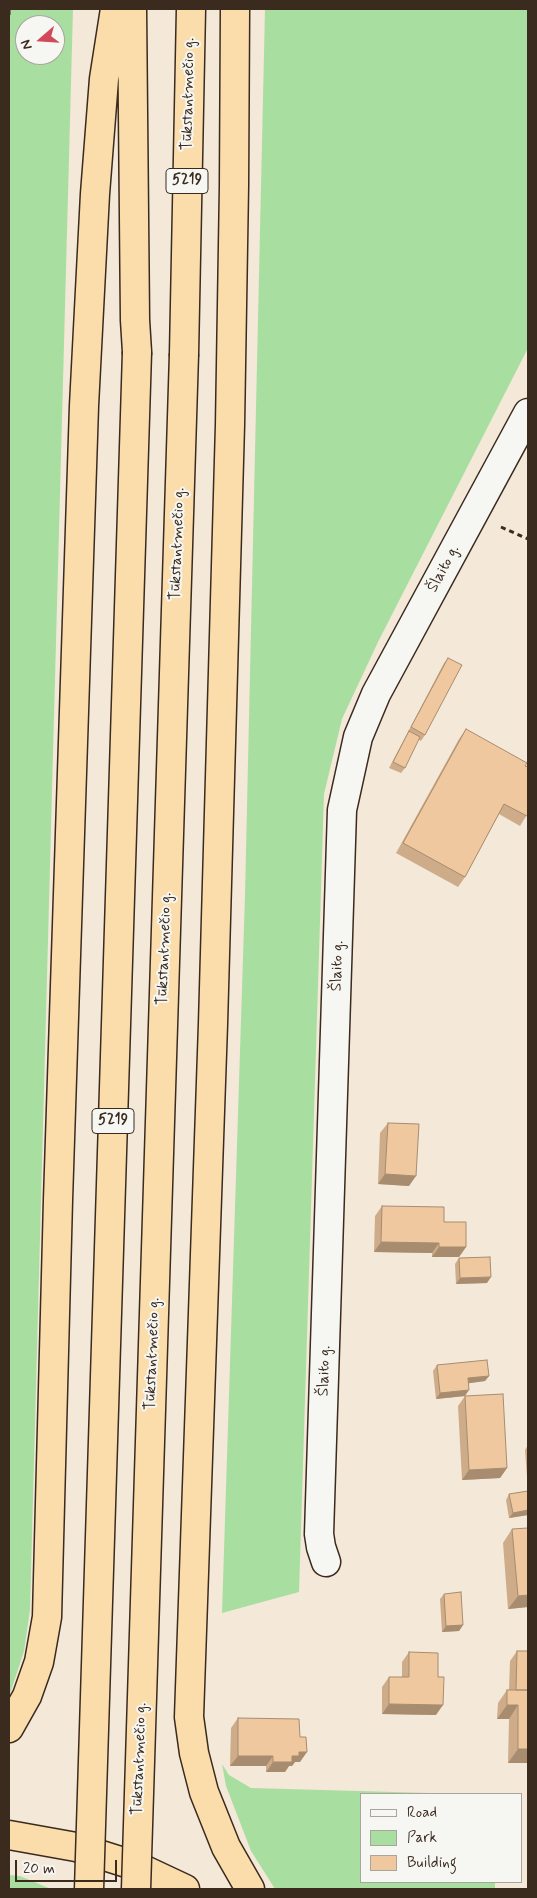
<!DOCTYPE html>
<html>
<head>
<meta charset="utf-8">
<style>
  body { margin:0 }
  #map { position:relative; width:537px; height:1898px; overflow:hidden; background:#f4e8d9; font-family:Mynerve,sans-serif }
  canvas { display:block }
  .frame { position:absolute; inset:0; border:10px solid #3b2a1e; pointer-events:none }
  .legend { position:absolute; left:360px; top:1793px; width:162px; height:90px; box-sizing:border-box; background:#f6f6f2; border:1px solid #aba49d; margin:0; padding:6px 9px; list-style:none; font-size:15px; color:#3b2a1e }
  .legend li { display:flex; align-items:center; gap:10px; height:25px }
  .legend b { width:25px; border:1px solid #aba49d }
  .north { position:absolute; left:15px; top:15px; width:50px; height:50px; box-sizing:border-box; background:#f6f6f2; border:1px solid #aba49d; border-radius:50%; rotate:251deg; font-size:14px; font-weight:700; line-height:20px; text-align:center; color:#3b2a1e }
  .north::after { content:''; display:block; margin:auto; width:18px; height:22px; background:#d1495b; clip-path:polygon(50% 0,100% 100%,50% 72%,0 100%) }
  .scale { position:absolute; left:15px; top:1860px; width:102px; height:22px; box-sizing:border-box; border:2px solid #3b2a1e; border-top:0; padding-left:6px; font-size:15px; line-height:18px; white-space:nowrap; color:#3b2a1e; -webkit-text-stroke:4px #f6f6f2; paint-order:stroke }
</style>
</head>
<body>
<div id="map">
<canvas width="537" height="1898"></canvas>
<div class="frame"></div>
<ul class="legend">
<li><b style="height:6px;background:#f6f6f2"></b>Road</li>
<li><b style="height:14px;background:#a9dea1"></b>Park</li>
<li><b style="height:14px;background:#efc89f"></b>Building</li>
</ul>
<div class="north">N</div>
<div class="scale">20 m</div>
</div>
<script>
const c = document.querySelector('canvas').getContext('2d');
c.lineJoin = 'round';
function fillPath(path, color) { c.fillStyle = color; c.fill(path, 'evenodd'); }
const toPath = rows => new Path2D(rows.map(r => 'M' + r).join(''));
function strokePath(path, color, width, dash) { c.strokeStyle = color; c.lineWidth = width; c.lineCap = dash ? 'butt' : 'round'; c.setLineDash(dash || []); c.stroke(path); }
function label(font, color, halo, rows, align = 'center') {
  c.font = font + ' Mynerve,sans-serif'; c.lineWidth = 4; c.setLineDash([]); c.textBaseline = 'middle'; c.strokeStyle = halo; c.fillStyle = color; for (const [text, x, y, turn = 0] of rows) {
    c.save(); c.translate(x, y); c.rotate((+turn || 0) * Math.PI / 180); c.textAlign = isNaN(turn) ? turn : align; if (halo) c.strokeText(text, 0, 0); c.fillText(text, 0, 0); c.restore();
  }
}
fillPath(toPath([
  [9,9,73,9,30,1610,24,1651,9,1697],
  [25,25,55,25,55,55,25,55],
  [265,9,528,9,528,348,378,642,342,719,324,794,299,1592,222,1613,245,895],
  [222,1764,229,1775,251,1788,465,1794,361,1794,361,1882,495,1882,495,1889,275,1889,251,1851,226,1786],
  [9,1875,20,1876,51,1889,9,1889]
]), '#a9dea1');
const minor = toPath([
  [326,1562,321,1547,319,1534,342,810,358,737,376,694,528,413]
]);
const highway = toPath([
  [132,9,135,320,137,352],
  [235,9,234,186,230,425,213,1024,189,1717,194,1753,204,1792,226,1847,250,1889],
  [184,354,191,9],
  [9,1728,27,1696,39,1662,47,1617,58,1200,84,406,95,194,104,79,115,9],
  [9,1835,76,1847,136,1866,185,1889]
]);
strokePath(minor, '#3b2a1e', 31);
strokePath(highway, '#3b2a1e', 31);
strokePath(toPath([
  [9,15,9,9],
  [501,527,528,539]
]), '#3b2a1e', 3, [5, 4]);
strokePath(minor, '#f6f6f2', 28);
strokePath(highway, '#faddab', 28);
const highwayBridge = toPath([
  [89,1889,137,352],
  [136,1889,184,354]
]);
strokePath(highwayBridge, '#3b2a1e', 31, []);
strokePath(highwayBridge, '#faddab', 28);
fillPath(toPath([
  [448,658,425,735,421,741,418,739,405,768,401,773,389,768,444,663],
  [466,729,525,766,528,813,520,826,499,814,465,877,458,887,396,853,459,739],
  [388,1123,409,1186,378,1184,380,1133],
  [382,1206,444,1222,466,1247,459,1257,432,1257,432,1253,374,1252,375,1216],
  [459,1258,487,1283,456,1284,455,1264],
  [437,1365,489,1376,485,1381,468,1383,465,1396,436,1399,433,1371],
  [465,1396,507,1468,500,1478,462,1480,458,1406],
  [528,1445,528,1490,525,1450],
  [528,1491,528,1515,509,1518,506,1500,509,1494],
  [512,1529,528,1607,508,1609,503,1543],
  [444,1594,463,1625,459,1631,442,1632,440,1599],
  [517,1651,528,1763,508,1763,509,1719,497,1719,498,1703,507,1690,509,1690,510,1661],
  [409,1652,436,1715,382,1714,382,1687,389,1677,402,1677,402,1662],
  [238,1718,300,1762,295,1762,292,1766,289,1766,285,1772,266,1772,266,1766,230,1766,231,1728]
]), '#ceac89');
fillPath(toPath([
  [385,1174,416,1176,409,1186,378,1184],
  [381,1242,439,1243,432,1253,374,1252],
  [439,1247,466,1247,459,1257,432,1257],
  [491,1277,487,1283,456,1284,460,1278],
  [489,1376,485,1381,464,1384,468,1378],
  [469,1390,465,1396,436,1399,440,1393],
  [507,1468,500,1478,462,1480,469,1470],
  [528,1510,528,1515,509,1518,513,1513],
  [528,1595,528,1607,508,1609,518,1596],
  [463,1625,459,1631,442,1632,446,1626],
  [389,1704,443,1705,436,1715,382,1714],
  [507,1705,518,1705,509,1719,497,1719],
  [518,1749,528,1749,528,1763,508,1763],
  [299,1752,307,1752,300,1762,295,1762,292,1766,289,1766,285,1772,266,1772,273,1762,292,1756],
  [238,1756,273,1756,266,1766,230,1766]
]), '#a78c6f');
const building = toPath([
  [448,658,462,665,425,735,411,727,448,658],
  [466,729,527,763,525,766,528,767,528,813,527,816,504,804,465,877,403,843,466,729],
  [409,731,420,737,405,768,393,762,409,731],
  [388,1123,419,1124,416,1176,385,1174,388,1123],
  [382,1206,444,1207,444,1222,466,1222,466,1247,439,1247,439,1243,381,1242,382,1206],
  [490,1257,491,1277,460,1278,459,1258,490,1257],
  [487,1360,489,1376,468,1378,469,1390,440,1393,437,1365,487,1360],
  [503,1394,507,1468,469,1470,465,1396,503,1394],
  [528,1491,528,1510,513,1513,509,1494,528,1491],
  [528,1528,528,1595,518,1596,512,1529,528,1528],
  [461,1592,463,1625,446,1626,444,1594,461,1592],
  [517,1651,528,1651,528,1690,516,1690,517,1651],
  [409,1652,438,1653,438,1677,444,1677,443,1705,389,1704,389,1677,409,1677,409,1652],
  [507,1690,528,1690,528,1749,518,1749,518,1705,507,1705,507,1690],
  [238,1718,299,1719,300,1737,306,1737,307,1752,299,1752,299,1756,292,1756,292,1762,273,1762,273,1756,238,1756,238,1718]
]);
fillPath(building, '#efc89f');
strokePath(building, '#a78c6f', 1);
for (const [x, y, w] of [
  [187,181,42],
  [113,1121,42]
]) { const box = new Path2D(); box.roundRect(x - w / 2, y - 12.5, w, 25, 4); c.fillStyle = '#f6f6f2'; c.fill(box); strokePath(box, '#3b2a1e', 1); }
label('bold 15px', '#3b2a1e', null, [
  ["5219",187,181],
  ["5219",113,1121]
]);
label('16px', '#3b2a1e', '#f6f6f2', [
  ["Tūkstantmečio g.",189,94,-89],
  ["Tūkstantmečio g.",178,544,-88],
  ["Šlaito g.",444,569,-62],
  ["Tūkstantmečio g.",165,949,-88],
  ["Šlaito g.",338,966,-88],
  ["Tūkstantmečio g.",153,1354,-88],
  ["Šlaito g.",325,1371,-88],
  ["Tūkstantmečio g.",140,1759,-88]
]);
</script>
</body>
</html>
